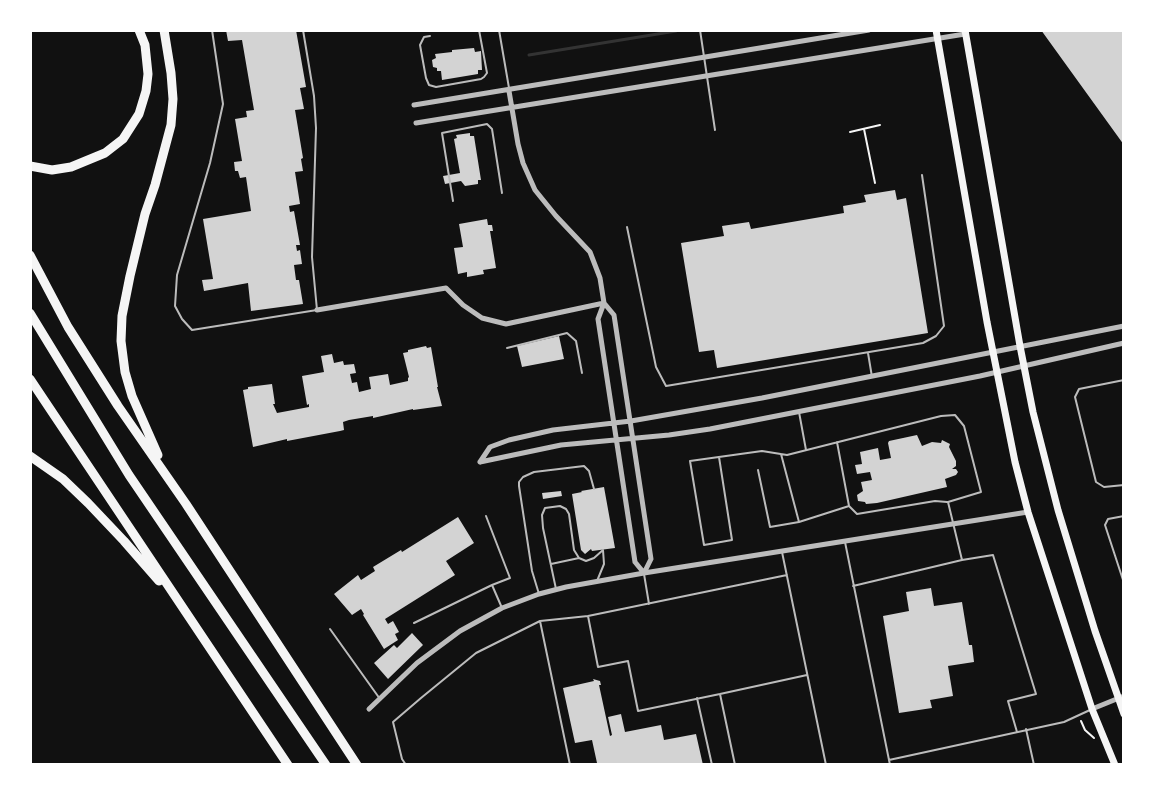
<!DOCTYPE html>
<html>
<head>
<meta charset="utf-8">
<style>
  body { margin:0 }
  #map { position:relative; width:1154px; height:795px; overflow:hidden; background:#111; font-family:Raleway,sans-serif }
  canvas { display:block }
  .frame { position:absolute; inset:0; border:32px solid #fff; pointer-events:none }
</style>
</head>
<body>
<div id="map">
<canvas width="1154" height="795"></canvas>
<div class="frame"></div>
</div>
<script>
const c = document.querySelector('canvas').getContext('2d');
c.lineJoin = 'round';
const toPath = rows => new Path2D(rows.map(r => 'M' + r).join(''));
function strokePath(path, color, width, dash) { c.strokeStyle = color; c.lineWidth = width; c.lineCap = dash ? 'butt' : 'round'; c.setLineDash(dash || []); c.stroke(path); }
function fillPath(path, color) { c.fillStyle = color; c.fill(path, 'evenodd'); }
strokePath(toPath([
  [529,55,676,31]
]), '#333', 3);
fillPath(toPath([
  [226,30,296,30,306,87,300,88,304,109,295,110,303,158,301,159,303,171,295,172,300,204,289,206,290,212,294,211,300,245,296,245,297,251,300,250,302,264,294,265,296,280,299,280,303,304,251,311,248,283,204,291,202,280,213,279,203,219,251,211,246,177,240,178,238,171,235,171,234,162,242,161,235,119,247,117,246,111,254,110,242,40,228,41],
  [1041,30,1124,30,1124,145],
  [474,48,475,52,481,51,482,70,478,70,478,74,442,80,441,71,437,71,437,68,433,67,432,60,436,58,435,54,452,52,452,50],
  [470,133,470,136,474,136,481,180,478,180,478,184,465,186,461,181,445,184,443,176,460,173,454,139,457,138,456,135],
  [895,190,897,200,906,198,928,333,717,368,714,350,699,352,681,243,724,236,722,226,749,222,751,229,844,213,843,206,866,202,864,195],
  [487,219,488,225,492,225,493,231,490,231,496,268,483,270,484,274,467,277,467,272,458,274,454,248,463,247,459,224],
  [559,336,564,359,522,367,517,346],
  [426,346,427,348,431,347,438,387,437,387,442,406,413,410,413,409,373,418,373,416,349,420,343,422,344,430,340,431,287,441,287,439,253,447,243,390,248,389,248,387,272,384,275,404,273,404,277,413,309,407,309,404,307,405,302,376,324,372,321,356,332,354,334,363,343,361,344,365,354,364,356,373,350,374,352,383,357,382,359,392,371,389,369,377,388,374,390,385,408,381,408,378,409,377,403,353,408,352,408,350],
  [917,435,922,446,932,442,941,443,942,440,950,444,949,447,956,461,956,466,952,469,956,469,958,472,956,475,945,479,947,487,877,503,866,504,865,502,858,501,857,495,863,491,861,482,872,480,870,472,857,474,855,465,862,464,860,452,878,448,880,460,891,458,888,443,889,441],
  [604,487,615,548,592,551,591,549,585,554,581,550,572,494,582,492,581,491],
  [561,491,562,496,543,499,542,493],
  [458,517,474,543,446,561,455,575,385,619,388,624,393,621,399,632,395,634,398,640,384,649,363,615,364,614,361,609,352,615,334,594,358,575,361,580,375,571,373,567,401,550,402,552],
  [931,588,934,606,962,602,969,645,972,645,974,662,948,666,953,696,930,700,932,708,899,713,883,616,909,611,906,592],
  [412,633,423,645,388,679,374,663,394,645,397,648],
  [593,679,600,681,601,685,599,685,610,736,612,735,608,717,621,714,625,732,661,725,664,740,696,734,703,765,592,765,597,763,592,740,575,743,563,688,594,681]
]), '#d3d3d3');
strokePath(toPath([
  [864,129,875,183],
  [850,132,880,125],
  [1081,721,1085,730,1094,738]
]), '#f5f5f5', 2);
strokePath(toPath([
  [212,30,223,104,210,163,177,275,175,306,182,319,192,330,317,310,312,257,316,128,314,96,303,30],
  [499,30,509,88],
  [700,30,715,130],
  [430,36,424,37,420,45,426,78,429,85,436,87,481,79,484,77,487,73,479,30],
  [453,201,442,133,487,124,492,129,502,193],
  [627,227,656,367,666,386,923,343,936,336,944,326,922,175],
  [507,348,567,333,576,341,582,373],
  [868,353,872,377],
  [1124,380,1079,389,1075,397,1096,482,1104,487,1124,485],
  [799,412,806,450],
  [837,442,849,506],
  [781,454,799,522,849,506,857,514,935,501,947,502],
  [719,457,732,540,704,545,690,461,762,451,787,455,941,416,955,415,964,426,981,492,948,502,962,560],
  [758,470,770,527,799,522],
  [486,516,510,578,492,585,502,608],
  [1124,516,1108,519,1105,525,1124,583],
  [845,542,889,760],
  [782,552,826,765],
  [551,564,579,558],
  [644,574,649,604],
  [597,581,604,564,603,550],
  [853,586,962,560,993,555,1036,694,1008,701,1017,732],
  [556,589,543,528,542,515,545,508,560,506,566,509,569,514,574,550,579,558,586,561,594,558,603,550],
  [539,594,532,571,519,486,519,482,523,477,534,472,584,466,589,471,594,489],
  [540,621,570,765],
  [414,623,492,585],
  [330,629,380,699],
  [720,694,807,675],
  [697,698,712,765],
  [1026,729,1034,765],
  [406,765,402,759,393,722,421,698,476,653,540,621,588,616],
  [735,765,720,694,638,711,628,661,598,667,588,616,787,575],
  [890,765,889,760,1064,722,1090,710]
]), '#bcbcbc', 2);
strokePath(toPath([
  [509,91,518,144,523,163,535,190,556,216,590,252,600,278,604,303,614,315,651,559,644,573,635,562,598,319,604,303],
  [414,105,869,30],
  [416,123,965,34],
  [317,310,446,288,463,305,482,318,506,324,604,303],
  [480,462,490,447,509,440,553,430,631,421,762,398,1124,326],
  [480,462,561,445,669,435,710,429,980,376,1124,343],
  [369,709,417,663,460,631,502,608,539,594,566,587,644,573,1028,512],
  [1092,709,1124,696]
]), '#bcbcbc', 5);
strokePath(toPath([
  [936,30,987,322,1015,462,1028,512,1092,709,1115,765],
  [965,30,1020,346,1033,412,1058,510,1095,631,1124,714]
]), '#f5f5f5', 7);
strokePath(toPath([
  [30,166,52,170,71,167,105,153,123,139,139,114,146,91,148,74,145,45,139,30],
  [30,255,68,327,118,406,186,504,357,765],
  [30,313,129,475,326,765],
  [30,379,288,765],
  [158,455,132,396,125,372,121,341,122,316,130,276,145,214,155,185,171,125,173,99,171,73,164,30],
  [30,456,63,479,88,503,124,541,159,581]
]), '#f5f5f5', 9);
</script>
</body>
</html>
